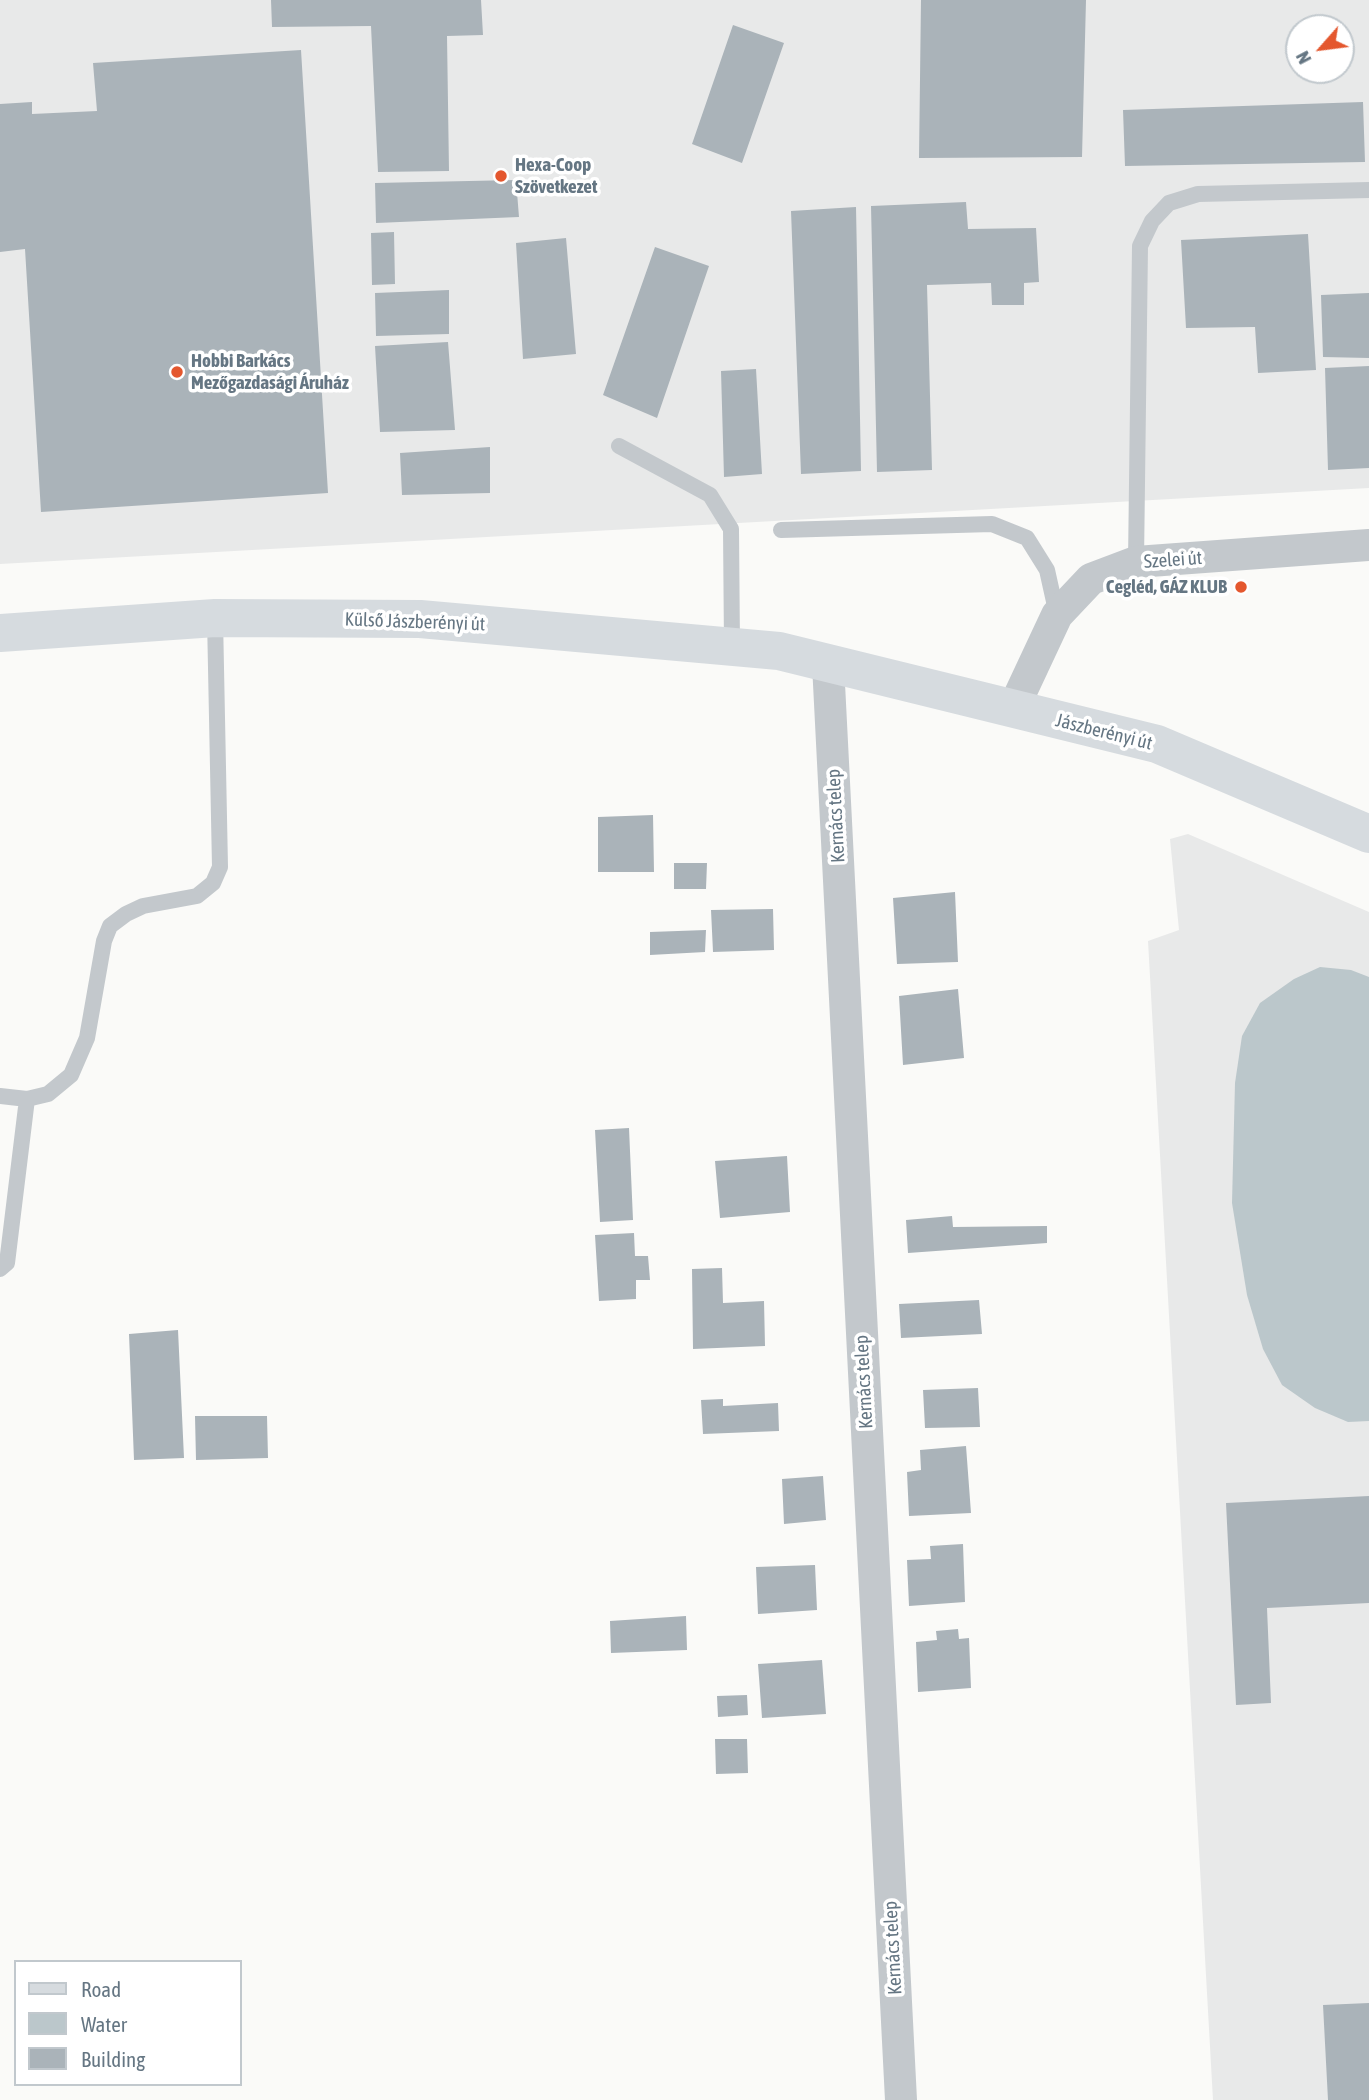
<!DOCTYPE html>
<html>
<head>
<meta charset="utf-8">
<style>
  body { margin:0 }
  #map { position:relative; width:1369px; height:2100px; overflow:hidden; background:#fafaf8; font-family:"Asap Condensed",sans-serif }
  canvas { display:block }
  .legend { position:absolute; left:14px; top:1960px; width:228px; height:126px; box-sizing:border-box; background:#fff; border:2px solid #c1c8cd; margin:0; padding:9px 12px; list-style:none; font-size:21px; color:#657683 }
  .legend li { display:flex; align-items:center; gap:14px; height:35px }
  .legend b { width:35px; border:2px solid #c1c8cd }
  .north { position:absolute; left:1285px; top:14px; width:70px; height:70px; box-sizing:border-box; background:#fff; border:2px solid #c1c8cd; border-radius:50%; rotate:242deg; font-size:19px; font-weight:700; line-height:28px; text-align:center; color:#657683 }
  .north::after { content:''; display:block; margin:auto; width:24px; height:32px; background:#e4572e; clip-path:polygon(50% 0,100% 100%,50% 72%,0 100%) }
</style>
</head>
<body>
<div id="map">
<canvas width="1369" height="2100"></canvas>
<ul class="legend">
<li><b style="height:9px;background:#d6dbdf"></b>Road</li>
<li><b style="height:19px;background:#bbc7cb"></b>Water</li>
<li><b style="height:19px;background:#aab3b9"></b>Building</li>
</ul>
<div class="north">N</div>
</div>
<script>
const c = document.querySelector('canvas').getContext('2d');
c.lineJoin = 'round';
function fillPath(path, color) { c.fillStyle = color; c.fill(path, 'evenodd'); }
const toPath = rows => new Path2D(rows.map(r => 'M' + r).join(''));
function strokePath(path, color, width, dash) { c.strokeStyle = color; c.lineWidth = width; c.lineCap = dash ? 'butt' : 'round'; c.setLineDash(dash || []); c.stroke(path); }
function label(font, color, halo, rows, align = 'center') {
  c.font = font + ' "Asap Condensed",sans-serif'; c.lineWidth = 7; c.setLineDash([]); c.textBaseline = 'middle'; c.strokeStyle = halo; c.fillStyle = color; for (const [text, x, y, turn = 0] of rows) {
    c.save(); c.translate(x, y); c.rotate((+turn || 0) * Math.PI / 180); c.textAlign = isNaN(turn) ? turn : align; if (halo) c.strokeText(text, 0, 0); c.fillText(text, 0, 0); c.restore();
  }
}
fillPath(toPath([
  [0,0,1369,0,1369,488,0,564],
  [1299,28,1341,28,1341,70,1299,70],
  [1188,834,1369,912,1369,2100,1213,2100,1148,941,1179,930,1170,839]
]), '#e8e9e9');
fillPath(toPath([
  [1320,967,1351,970,1369,977,1369,1421,1348,1422,1315,1408,1282,1385,1263,1349,1247,1295,1232,1203,1235,1083,1242,1036,1260,1003,1294,979]
]), '#bbc7cb');
fillPath(toPath([
  [271,0,481,0,483,35,447,36,449,171,378,172,371,26,272,27],
  [921,0,1086,0,1082,157,919,158],
  [733,25,784,43,742,163,692,144],
  [301,50,328,493,41,512,25,249,0,252,0,104,32,102,32,114,97,111,93,63],
  [1363,102,1365,162,1125,166,1123,110],
  [516,180,519,217,376,223,375,183],
  [966,202,968,229,1036,228,1039,282,1024,283,1024,305,992,305,991,283,927,285,932,470,877,472,871,206],
  [856,207,861,471,801,474,791,211],
  [394,232,395,284,372,285,371,233],
  [1308,234,1316,370,1258,373,1255,327,1186,328,1181,240],
  [566,238,576,354,523,359,516,243],
  [655,247,709,266,657,418,603,395],
  [449,290,449,334,376,336,375,293],
  [1369,293,1369,358,1323,357,1321,295],
  [448,342,455,430,380,432,375,346],
  [1369,366,1369,468,1328,470,1325,368],
  [756,369,762,474,724,477,721,371],
  [490,447,490,493,402,495,400,453],
  [653,815,654,872,598,872,598,817],
  [674,863,707,863,706,889,674,889],
  [955,892,958,962,897,964,893,898],
  [773,909,774,950,713,952,711,910],
  [706,930,705,952,650,955,650,932],
  [958,989,964,1058,903,1065,899,996],
  [629,1128,633,1220,600,1222,595,1130],
  [787,1156,790,1212,720,1218,715,1161],
  [952,1216,953,1227,1047,1226,1047,1243,908,1253,906,1220],
  [634,1233,635,1256,648,1256,650,1280,636,1280,636,1299,599,1301,595,1235],
  [722,1268,723,1303,764,1301,765,1346,693,1349,692,1269],
  [979,1300,982,1334,901,1338,899,1304],
  [178,1330,184,1458,134,1460,129,1334],
  [978,1388,980,1427,925,1428,923,1390],
  [723,1399,723,1406,778,1403,779,1431,703,1434,701,1400],
  [195,1416,267,1416,268,1458,196,1460],
  [966,1446,971,1513,909,1516,907,1472,921,1470,920,1450],
  [823,1476,826,1520,784,1524,782,1479],
  [1369,1496,1369,1603,1267,1608,1271,1703,1236,1705,1226,1503],
  [963,1544,965,1602,909,1606,907,1560,931,1559,930,1546],
  [815,1565,817,1610,758,1614,756,1567],
  [686,1616,687,1650,611,1653,610,1621],
  [958,1629,959,1639,969,1638,971,1688,918,1692,916,1642,937,1640,936,1631],
  [822,1660,826,1714,762,1718,758,1664],
  [747,1695,748,1715,718,1717,717,1696],
  [715,1739,747,1739,748,1773,716,1774],
  [1369,2003,1369,2100,1328,2100,1323,2005]
]), '#aab3b9');
strokePath(toPath([
  [619,446,710,495,731,529,732,647],
  [781,530,992,524,1027,538,1047,570,1057,615],
  [1136,562,1140,246,1152,221,1169,203,1198,194,1369,190],
  [0,1096,27,1099,48,1094,71,1075,87,1038,104,941,110,926,126,914,143,906,197,896,213,883,220,867,215,618],
  [0,1269,7,1263,27,1099]
]), '#c3c8cc', 16);
strokePath(toPath([
  [828,664,901,2100],
  [1013,709,1057,615,1091,579,1136,562,1369,545]
]), '#c3c8cc', 32);
strokePath(toPath([
  [0,633,215,618,420,619,779,651,1157,744,1369,834]
]), '#d6dbdf', 38);
for (const [x, y, r, color] of [
  [501,176,7,"#e4572e"],
  [177,372,7,"#e4572e"],
  [1241,587,7,"#e4572e"]
]) { const dot = new Path2D(); dot.arc(x, y, r, 0, 2 * Math.PI); c.fillStyle = color; c.fill(dot); strokePath(dot, '#fff', 2.5); }
label('bold 19px', '#657683', '#fff', [
  ["Hexa-Coop",515,165],
  ["Szövetkezet",515,187],
  ["Hobbi Barkács",191,361],
  ["Mezőgazdasági Áruház",191,383],
  ["Cegléd, GÁZ KLUB",1227,587,"right"]
], 'left');
label('19px', '#657683', '#fff', [
  ["Szelei út",1173,560,-4],
  ["Külső Jászberényi út",415,622,2],
  ["Jászberényi út",1104,732,14],
  ["Kernács telep",836,816,-93],
  ["Kernács telep",864,1382,-93],
  ["Kernács telep",893,1948,-93]
]);
</script>
</body>
</html>
